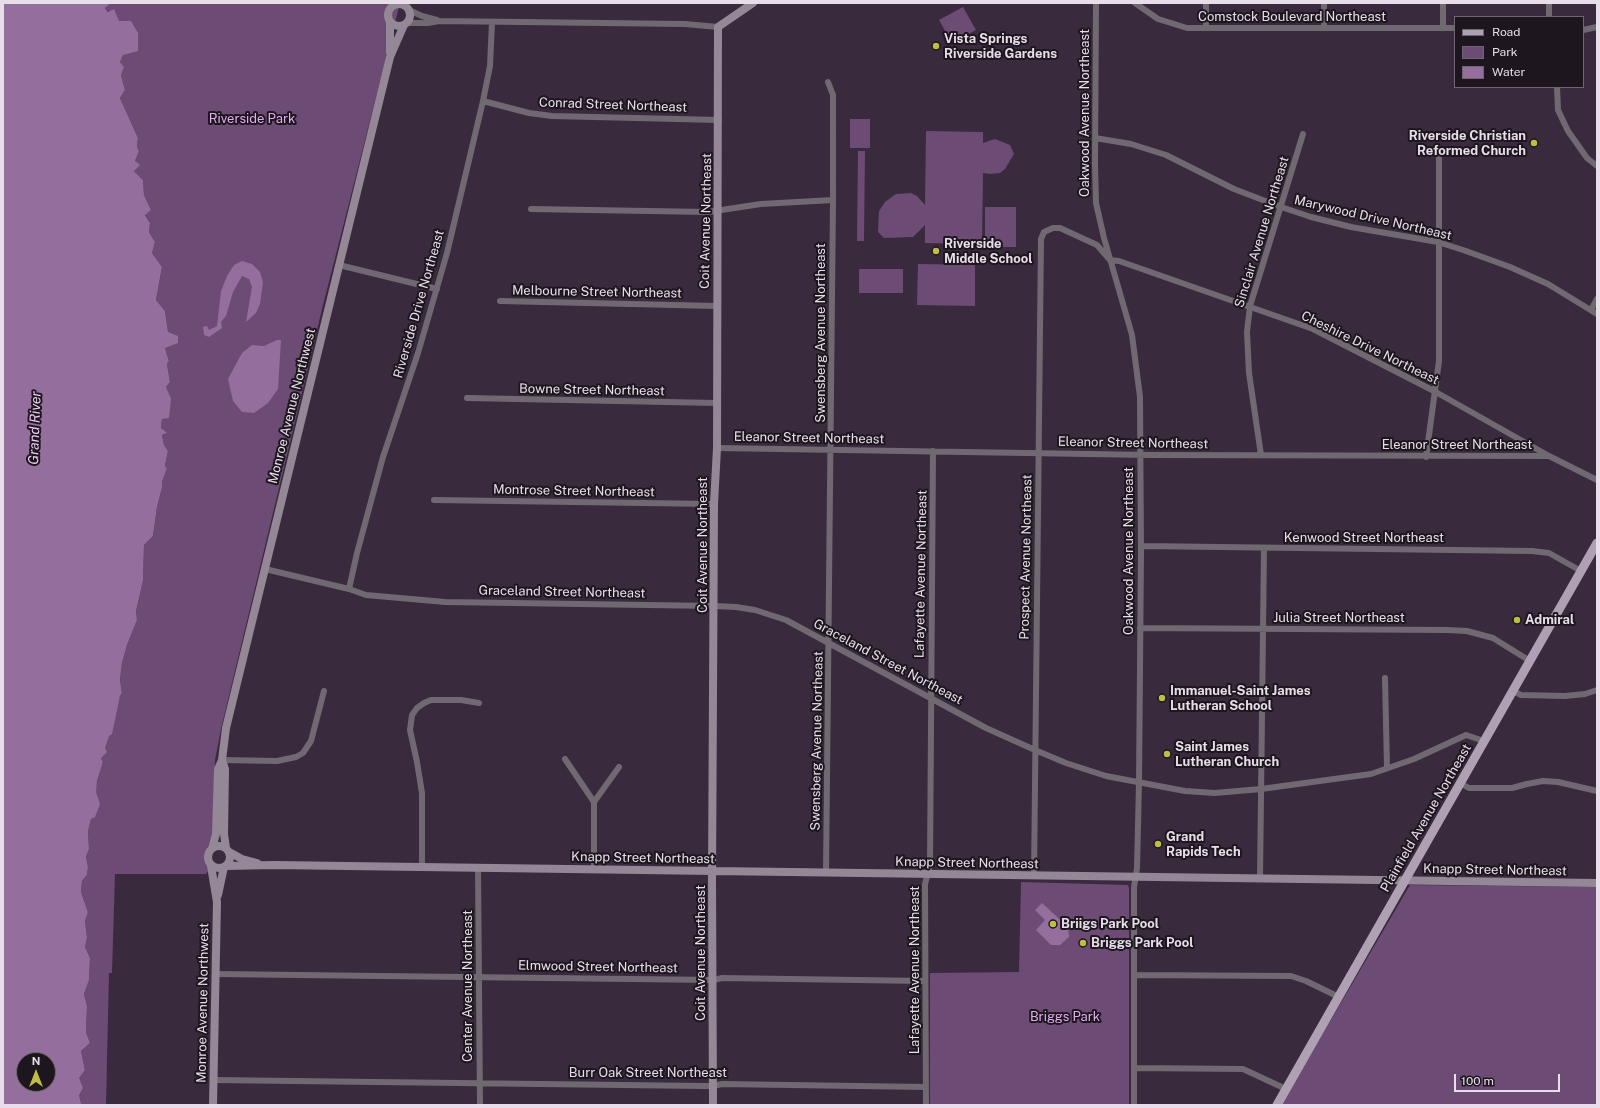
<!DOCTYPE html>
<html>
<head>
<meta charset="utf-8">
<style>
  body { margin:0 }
  #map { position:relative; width:1600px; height:1108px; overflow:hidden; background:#392b3d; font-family:"Public Sans",sans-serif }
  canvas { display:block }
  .frame { position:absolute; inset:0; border:4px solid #e8deea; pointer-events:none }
  .legend { position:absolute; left:1454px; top:16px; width:130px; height:72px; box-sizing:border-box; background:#1d161e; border:1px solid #6e6670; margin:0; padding:5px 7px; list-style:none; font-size:12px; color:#e8deea }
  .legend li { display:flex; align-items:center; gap:8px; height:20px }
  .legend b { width:20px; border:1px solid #6e6670 }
  .north { position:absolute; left:16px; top:1052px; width:40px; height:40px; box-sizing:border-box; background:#1d161e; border:1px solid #6e6670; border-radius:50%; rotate:0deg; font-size:11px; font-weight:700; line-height:16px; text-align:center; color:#e8deea }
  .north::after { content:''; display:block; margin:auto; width:14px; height:18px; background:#bebf42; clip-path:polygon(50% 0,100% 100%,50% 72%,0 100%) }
  .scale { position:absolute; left:1454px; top:1074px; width:106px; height:18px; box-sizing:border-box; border:2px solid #e8deea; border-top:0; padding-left:5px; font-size:12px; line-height:14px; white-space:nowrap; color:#e8deea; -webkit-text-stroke:3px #1d161e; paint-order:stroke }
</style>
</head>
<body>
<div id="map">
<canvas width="1600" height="1108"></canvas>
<div class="frame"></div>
<ul class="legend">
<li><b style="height:5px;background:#afa0b3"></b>Road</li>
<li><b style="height:11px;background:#6c4b74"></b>Park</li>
<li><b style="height:11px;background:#946e9d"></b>Water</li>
</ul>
<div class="north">N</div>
<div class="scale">100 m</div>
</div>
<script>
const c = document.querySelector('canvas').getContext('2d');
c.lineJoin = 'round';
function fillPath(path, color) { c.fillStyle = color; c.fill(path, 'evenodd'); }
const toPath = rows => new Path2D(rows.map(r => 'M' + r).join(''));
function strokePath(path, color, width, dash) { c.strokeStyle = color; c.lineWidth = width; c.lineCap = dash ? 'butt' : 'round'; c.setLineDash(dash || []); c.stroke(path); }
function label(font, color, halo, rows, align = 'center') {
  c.font = font + ' "Public Sans",sans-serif'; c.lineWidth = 4; c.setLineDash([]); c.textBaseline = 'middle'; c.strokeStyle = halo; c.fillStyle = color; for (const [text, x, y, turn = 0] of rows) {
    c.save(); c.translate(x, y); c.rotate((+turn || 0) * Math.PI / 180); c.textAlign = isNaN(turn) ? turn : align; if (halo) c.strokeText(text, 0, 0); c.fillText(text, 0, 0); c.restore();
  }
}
fillPath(toPath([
  [111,3,400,3,323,305,221,729,215,760,213,832,205,855,208,871,206,874,115,874,112,973,109,973,106,1105,83,1105,81,1103,79,1095,78,1078,85,1070,81,1051,90,1043,86,1032,87,1006,84,994,89,980,90,958,85,947,87,937,85,921,88,912,81,892,82,881,87,875,88,867,86,857,89,849,88,831,91,819,97,781,103,762,101,758,120,696,122,693,120,680,122,663,127,645,137,620,136,611,143,581,144,545,153,536,157,507,162,488,162,482,168,451,164,445,162,435,166,434,161,428,166,387,170,382,167,364,169,361,165,348,168,332,165,311,156,300,162,267,152,253,155,242,149,232,150,223,145,214,151,210,144,195,143,180,134,171,135,161,139,151,137,147,138,138,120,98,125,90,121,75,123,67,120,62,123,55,119,21,105,8],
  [963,7,976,30,952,43,939,20],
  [850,119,870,119,870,148,850,148],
  [926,131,983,132,983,143,995,139,1010,145,1014,154,1005,169,1000,173,990,174,983,173,982,244,925,243,925,225,913,237,884,238,878,232,879,211,885,202,896,194,911,193,917,196,925,205],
  [858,151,865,151,864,241,857,241],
  [985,207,1016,207,1016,247,985,247],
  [918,264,975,265,975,306,917,305],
  [859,269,903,269,903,293,859,293],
  [1021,882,1128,885,1129,888,1129,1105,930,1105,930,973,1019,972],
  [1410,885,1597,887,1597,1105,1281,1105]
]), '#6c4b74');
fillPath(toPath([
  [3,3,111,3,105,8,108,12,114,9,119,21,131,21,138,33,138,51,123,55,120,62,124,67,121,75,125,90,120,98,138,138,137,147,139,151,135,161,140,165,134,171,143,180,144,195,151,210,145,215,150,223,149,232,155,242,152,253,162,267,156,300,165,311,168,332,178,336,178,343,165,348,169,361,167,364,170,382,166,387,171,399,169,418,162,419,161,428,167,433,162,435,164,445,168,451,165,466,167,469,166,470,162,482,162,488,157,507,153,536,144,545,143,581,136,611,137,620,127,645,122,663,120,680,122,693,120,696,112,734,109,736,105,748,107,752,101,758,103,762,97,781,96,792,100,804,95,817,91,819,88,831,89,849,86,857,88,867,87,875,82,881,81,892,88,912,85,921,87,937,85,947,90,958,89,980,84,994,87,1006,86,1032,90,1043,81,1051,85,1070,79,1078,83,1088,79,1095,81,1103,83,1105,3,1105],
  [24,1060,48,1060,48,1084,24,1084],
  [242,261,252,264,260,272,263,282,260,304,256,313,246,322,252,287,249,279,242,276,233,292,226,316,221,322,222,328,209,337,204,335,203,327,207,326,209,330,217,326,221,291,227,276,234,265],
  [277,340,281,340,278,389,268,403,254,413,242,412,233,401,228,379,242,353,252,345,264,346],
  [1042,903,1068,927,1069,937,1060,945,1051,945,1036,930,1045,920,1035,910]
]), '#946e9d');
strokePath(toPath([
  [1096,3,1095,163,1096,203,1104,238,1132,335,1140,397,1141,553,1139,783,1137,868,1134,887,1134,1105],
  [1135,3,1158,19,1187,28,1455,28],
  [409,10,422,16,437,20],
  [1549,17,1549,3],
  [407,23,428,23,439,21,685,24,718,27],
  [1206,28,1206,3],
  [1324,28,1324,3],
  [1443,28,1443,3],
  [1583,30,1597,27],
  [1557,87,1558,110,1568,131,1587,158,1597,166],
  [483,101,529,113,552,116,719,120],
  [1095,138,1131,144,1166,155,1234,189,1281,207,1311,217,1351,227,1438,242,1466,251,1510,267,1548,284,1597,314],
  [531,209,708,212,761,204,833,200],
  [339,265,437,289],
  [500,301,717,306],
  [1591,310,1597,299],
  [467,398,717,403],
  [717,448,1150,455,1549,456],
  [1261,455,1249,373,1247,332,1250,306,1303,134],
  [1426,457,1439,361,1439,158],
  [434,500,714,504],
  [1141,546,1532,551,1549,553,1581,571],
  [265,569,349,589,366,595,445,602,715,606,736,607,755,610,786,620,986,728,1035,750,1066,763,1106,776,1185,791,1215,793,1261,789,1371,774,1414,759,1466,735,1484,741],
  [349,589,357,553,383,457,418,353,447,253,483,101,490,66,492,22],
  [1140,628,1447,630,1467,631,1493,638,1530,661],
  [1385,678,1387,768],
  [1513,691,1521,695,1565,696,1585,694,1597,690],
  [565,759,594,802],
  [222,760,277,761,296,757,303,753,311,741,324,691],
  [1460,783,1469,788,1512,788,1527,784,1543,781,1558,782,1597,791],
  [594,802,594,869],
  [594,802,619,767],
  [422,867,422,793,417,762,410,730,412,715,417,708,424,703,431,700,461,700,479,703],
  [478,868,480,1105],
  [826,873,833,200,833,95,828,82],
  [1034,876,1041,239,1044,232,1053,228,1060,228,1097,245,1110,260,1119,261,1313,329,1434,391,1549,456,1597,480],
  [1260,879,1264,548],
  [215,974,714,980,722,978,925,981],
  [1134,975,1291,976,1306,981,1339,997],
  [1134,1068,1243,1069,1286,1089],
  [213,1080,704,1086,713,1086,722,1084,926,1087],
  [926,1105,925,884,930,865,933,451]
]), '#706972', 6);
strokePath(toPath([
  '388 15a11 11 0 1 1 22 0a11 11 0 1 1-22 0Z',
  [390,52,390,22],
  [222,760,225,769,224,834,226,848],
  '208 857a11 11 0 1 1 22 0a11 11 0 1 1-22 0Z',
  [212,848,216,834,218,769,222,760,226,728,390,57,404,25],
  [229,852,242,859,257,863],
  [211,866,217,902,213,1105],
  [226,866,274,865,1597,883],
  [218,895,224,867],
  [713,1105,712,880,714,504,717,448,718,27,753,3]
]), '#948897', 8);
strokePath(toPath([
  [1277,1105,1597,543]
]), '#afa0b3', 9);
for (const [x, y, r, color] of [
  [936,46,4,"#bebf42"],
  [1534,143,4,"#bebf42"],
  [936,251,4,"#bebf42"],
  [1517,620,4,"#bebf42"],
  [1162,698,4,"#bebf42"],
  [1167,754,4,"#bebf42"],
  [1158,844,4,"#bebf42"],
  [1053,924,4,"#bebf42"],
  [1083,943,4,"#bebf42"]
]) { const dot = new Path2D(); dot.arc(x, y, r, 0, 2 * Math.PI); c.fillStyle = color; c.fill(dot); strokePath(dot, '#1d161e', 1.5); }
label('13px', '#e8deea', '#1d161e', [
  ["Comstock Boulevard Northeast",1292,17],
  ["Conrad Street Northeast",613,105,2],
  ["Oakwood Avenue Northeast",1085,113,-90],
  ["Marywood Drive Northeast",1373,218,13],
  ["Coit Avenue Northeast",706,221,-89],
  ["Sinclair Avenue Northeast",1262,232,-73],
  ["Melbourne Street Northeast",597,292,1],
  ["Riverside Drive Northeast",419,304,-74],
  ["Swensberg Avenue Northeast",821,333,-90],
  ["Cheshire Drive Northeast",1370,348,26],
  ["Bowne Street Northeast",592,390,1],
  ["Monroe Avenue Northwest",292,406,-76],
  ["Eleanor Street Northeast",809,438,1],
  ["Eleanor Street Northeast",1133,443,1],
  ["Eleanor Street Northeast",1457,445],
  ["Montrose Street Northeast",574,491,1],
  ["Kenwood Street Northeast",1364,538],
  ["Coit Avenue Northeast",703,545,-90],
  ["Oakwood Avenue Northeast",1129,551,-90],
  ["Prospect Avenue Northeast",1026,557,-89],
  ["Lafayette Avenue Northeast",921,574,-89],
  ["Graceland Street Northeast",562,592,1],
  ["Julia Street Northeast",1339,618],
  ["Graceland Street Northeast",888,662,28],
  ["Swensberg Avenue Northeast",817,741,-89],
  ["Plainfield Avenue Northeast",1426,818,-60],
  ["Knapp Street Northeast",643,858,1],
  ["Knapp Street Northeast",967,863,1],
  ["Knapp Street Northeast",1495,870,1],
  ["Coit Avenue Northeast",701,953,-90],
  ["Elmwood Street Northeast",598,967,1],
  ["Lafayette Avenue Northeast",915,970,-90],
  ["Center Avenue Northeast",468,986,-90],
  ["Monroe Avenue Northwest",203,1003,-89],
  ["Burr Oak Street Northeast",648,1073]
]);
label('bold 13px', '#e8deea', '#1d161e', [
  ["Vista Springs",944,39],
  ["Riverside Gardens",944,54],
  ["Riverside Christian",1526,136,"right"],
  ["Reformed Church",1526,151,"right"],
  ["Riverside",944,244],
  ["Middle School",944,259],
  ["Admiral",1525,620],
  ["Immanuel-Saint James",1170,691],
  ["Lutheran School",1170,706],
  ["Saint James",1175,747],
  ["Lutheran Church",1175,762],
  ["Grand",1166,837],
  ["Rapids Tech",1166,852],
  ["Briigs Park Pool",1061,924],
  ["Briggs Park Pool",1091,943]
], 'left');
label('13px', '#e4acf2', '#1d161e', [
  ["Riverside Park",252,119],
  ["Briggs Park",1065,1017]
]);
label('italic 14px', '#eeccf6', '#1d161e', [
  ["Grand River",35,428,-88]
]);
</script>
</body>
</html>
